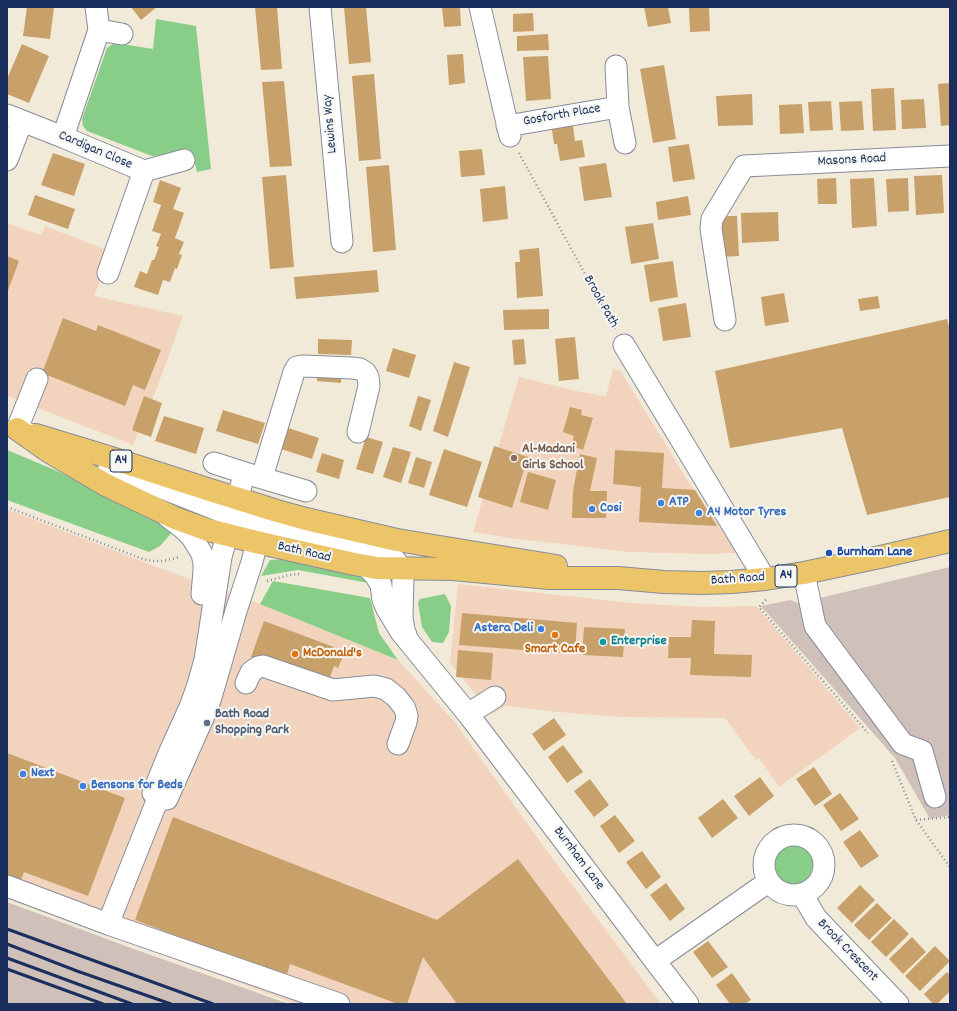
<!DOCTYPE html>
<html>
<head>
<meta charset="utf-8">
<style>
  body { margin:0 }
  #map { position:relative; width:957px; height:1011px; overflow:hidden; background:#f2ead8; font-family:Dekko,sans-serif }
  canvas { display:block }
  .frame { position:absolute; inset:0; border:8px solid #1b2f5e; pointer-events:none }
</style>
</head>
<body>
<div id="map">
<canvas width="957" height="1011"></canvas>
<div class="frame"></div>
</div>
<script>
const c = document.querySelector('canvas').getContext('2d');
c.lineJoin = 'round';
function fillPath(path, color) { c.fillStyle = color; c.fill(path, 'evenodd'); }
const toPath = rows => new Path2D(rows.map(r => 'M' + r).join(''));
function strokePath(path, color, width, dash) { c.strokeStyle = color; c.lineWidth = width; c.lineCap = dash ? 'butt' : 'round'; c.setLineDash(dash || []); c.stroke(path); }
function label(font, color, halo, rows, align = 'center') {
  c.font = font + ' Dekko,sans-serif'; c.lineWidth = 4; c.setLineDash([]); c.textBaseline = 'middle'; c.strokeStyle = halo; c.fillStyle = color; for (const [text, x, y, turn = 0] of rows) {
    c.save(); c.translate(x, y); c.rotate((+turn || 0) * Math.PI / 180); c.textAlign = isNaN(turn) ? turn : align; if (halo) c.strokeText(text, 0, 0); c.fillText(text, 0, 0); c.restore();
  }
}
fillPath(toPath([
  [7,223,41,235,45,226,112,252,94,296,183,316,157,388,133,445,7,396],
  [613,369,620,370,688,481,738,553,707,554,629,552,510,538,473,532,519,377,576,391,606,396],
  [7,509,157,567,260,604,398,660,454,721,544,847,661,1004,296,1004,132,943,7,899],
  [458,584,632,603,703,607,756,606,860,728,779,787,759,758,756,760,725,718,619,717,558,712,506,706,492,714,450,663]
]), '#f2d4be');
fillPath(toPath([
  [950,567,950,815,930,819,895,758,761,606,790,600,799,603],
  [7,902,131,948,289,1004,7,1004]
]), '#cfc0ba');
fillPath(toPath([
  [156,19,196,26,211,169,197,172,192,151,168,156,161,155,152,156,87,131,83,126,82,119,107,48,111,45,116,43,153,49],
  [7,450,55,470,175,529,160,546,149,552,7,500],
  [286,559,363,576,368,583,298,570,261,576,270,560],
  [273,581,370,598,379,633,398,660,260,604],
  [445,594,451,606,449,632,443,643,432,642,422,627,418,603,420,599],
  '773 864a20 20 0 1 1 40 0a20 20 0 1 1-40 0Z'
]), '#89ce88');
fillPath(toPath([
  [27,7,54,7,50,39,23,36],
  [131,7,157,7,141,20],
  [255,7,277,7,282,69,261,70],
  [344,7,366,7,371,62,349,64],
  [442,7,460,7,461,26,444,27],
  [644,7,668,7,671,23,648,27],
  [689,7,709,7,710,31,690,32],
  [533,13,534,31,513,32,513,14],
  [548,34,549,50,517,51,517,36],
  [22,44,49,56,29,103,7,94,7,79],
  [463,54,465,83,449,85,447,55],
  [548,56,551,99,526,101,523,57],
  [664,65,676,139,653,143,640,69],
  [374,74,381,159,359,161,352,76],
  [284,81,292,166,270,167,262,82],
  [950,83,950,125,941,126,938,84],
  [894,88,896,130,873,131,871,89],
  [752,94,753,125,718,126,716,96],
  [924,99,926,128,902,129,901,100],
  [831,101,833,130,810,131,808,102],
  [862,101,864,130,841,131,839,102],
  [802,104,804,133,780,134,779,105],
  [572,120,575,141,582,140,585,157,560,161,557,144,554,144,551,123],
  [689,144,695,179,673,182,668,147],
  [482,149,485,175,461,177,459,151],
  [53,153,85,164,74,196,41,185],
  [606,163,612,197,584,201,579,167],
  [389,165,396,250,373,252,366,167],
  [286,175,294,267,270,269,262,177],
  [942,175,944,213,916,215,914,176],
  [836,178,837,204,818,204,817,179],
  [874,178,877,226,852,228,850,179],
  [908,178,909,211,888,212,886,179],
  [160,180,181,188,173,209,184,213,175,238,184,242,179,254,182,255,177,269,175,268,170,282,163,280,158,295,134,287,140,271,147,274,152,260,154,260,159,247,156,246,161,234,152,231,161,205,153,202],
  [505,186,508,219,483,222,480,189],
  [35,195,75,209,68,229,28,215],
  [688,196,691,215,658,220,656,202],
  [778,212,779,241,742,243,741,213],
  [721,216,737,216,739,256,723,257],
  [653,223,659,259,631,264,625,227],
  [539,248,543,296,517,298,515,262,520,262,519,250],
  [7,256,19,261,7,293],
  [673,261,678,297,650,302,644,265],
  [377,270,379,292,296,299,294,277],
  [784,293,789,322,765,326,761,297],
  [878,296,880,308,860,311,858,299],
  [686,303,691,337,663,341,658,308],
  [549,309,549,329,504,330,503,310],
  [63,318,96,331,98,325,161,350,145,390,133,385,125,406,42,373],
  [947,319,950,330,950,497,867,515,842,428,730,448,715,371],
  [575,337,579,379,559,381,555,339],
  [318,339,352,340,351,355,318,354],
  [524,339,526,364,514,365,512,340],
  [393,348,416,355,409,378,386,371],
  [454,362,470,367,448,437,433,431],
  [317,372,341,374,341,383,317,381],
  [144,396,162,403,151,437,132,430],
  [418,396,431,400,421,431,409,426],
  [570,407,582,410,581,415,593,418,583,450,571,446,574,436,563,432],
  [223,410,265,423,258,444,216,431],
  [164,416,204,428,196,454,155,441],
  [282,426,319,438,312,459,275,447],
  [366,437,383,442,373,474,356,469],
  [494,446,528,457,512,508,478,497],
  [393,447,411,452,401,483,383,477],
  [444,449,482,462,467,507,429,495],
  [615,450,664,453,662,488,695,490,717,526,639,522,641,487,613,484],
  [322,453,344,460,339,479,316,472],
  [580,454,597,458,590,491,607,491,606,518,572,518,573,491],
  [416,457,432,462,424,488,408,483],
  [528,472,556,480,548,510,520,502],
  [462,613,577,623,575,654,459,645],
  [692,620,715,621,714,654,752,655,751,677,690,675,691,658,668,658,669,637,691,637],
  [264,621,334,647,332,652,343,656,338,668,334,666,329,680,321,684,251,657],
  [584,627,625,629,623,657,582,655],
  [458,650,493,653,491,680,456,677],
  [554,718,566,735,544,751,532,734],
  [563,745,583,772,567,783,548,757],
  [7,753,125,798,88,896,24,872,19,885,7,880],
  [814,767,832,794,815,806,796,779],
  [760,777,774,796,749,816,734,796],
  [590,779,609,805,594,817,574,791],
  [840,793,859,819,841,831,823,805],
  [723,799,738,818,712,838,698,818],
  [615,815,635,841,619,853,600,826],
  [173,817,437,920,518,859,627,1004,457,1004,423,957,407,1004,398,1004,290,964,286,978,135,920],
  [860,830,879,856,861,868,843,842],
  [642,851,661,877,646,889,626,862],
  [666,883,685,909,670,921,650,895],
  [860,885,875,900,852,923,837,908],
  [877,903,892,918,869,940,854,925],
  [894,919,909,934,886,957,871,942],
  [912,937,926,952,903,974,889,959],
  [708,941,728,967,712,978,693,952],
  [935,946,950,961,920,991,905,976],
  [947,972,950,975,950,991,937,1004,933,1004,924,994],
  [732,973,751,1000,745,1004,730,1004,716,985]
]), '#c8a069');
const minor = toPath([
  [320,7,342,242],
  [480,7,510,136],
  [99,30,122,34],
  [616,66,618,107,625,143],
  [7,115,63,137,144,171,184,160],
  [507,126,618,107],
  [63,137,99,30,96,7],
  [7,160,22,121],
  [108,273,144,171],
  [725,320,711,229,712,219,744,166,950,156],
  [624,345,765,579],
  [34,436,17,429,37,379],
  [214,463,245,473],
  [109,467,238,518,247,523,254,530,256,539,255,550,252,562,236,611,211,697,207,709,167,799],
  [262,477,294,372,297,367,304,366,352,368,360,369,365,372,368,377,369,386,358,432],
  [237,499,245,473,306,491],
  [242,507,269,524,285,530,380,553,386,555,395,560,398,564,401,569,403,579,402,617,404,630,406,635],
  [167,516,185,530,190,535,195,542,202,554,204,563,204,571,202,594],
  [366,566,375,575,381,585,383,600,387,609,401,632,468,714,655,961,688,1004],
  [804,573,815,626,903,744,922,751,935,797],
  [246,683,251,672,258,667,263,666,333,690,374,686,386,689,396,697,404,707,406,712,407,716,406,722,398,744],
  [468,714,495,697],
  [153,793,170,751,190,707,197,688,205,660,221,557,227,535,232,526,236,521],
  '764 865a30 30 0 1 1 60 0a30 30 0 1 1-60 0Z',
  [7,886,108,924,339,1004],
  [802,894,816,918,898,1004],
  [108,924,159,796],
  [655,961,768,882]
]);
const major = toPath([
  [17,429,48,451,106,485,175,518,208,530,256,542,354,564,377,568,453,569,549,578,618,578,664,582,703,583,732,582,765,579,804,573,880,557,950,541],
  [36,435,108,457,207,489,277,511,306,519,397,540,556,566]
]);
strokePath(minor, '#868c9b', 23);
strokePath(major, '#868c9b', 24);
strokePath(toPath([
  [519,153,615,329],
  [7,507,143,559,152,561,163,561,180,557],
  [267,581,289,575,300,574],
  [766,600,759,607,868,733],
  [892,761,916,820,950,867],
  [916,820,950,817]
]), '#868c9b', 2.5, [1, 3]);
strokePath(minor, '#fff', 21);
strokePath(major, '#edc569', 22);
strokePath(toPath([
  [7,929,213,1004],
  [7,944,77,971,171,1004],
  [7,958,132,1004],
  [7,969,103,1004]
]), '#1b2f5e', 3);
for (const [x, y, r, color] of [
  [514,458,4,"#8d6e63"],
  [661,503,4,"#3f7fe0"],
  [592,509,4,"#3f7fe0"],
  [699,513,4,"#3f7fe0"],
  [829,553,4,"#1a4fb4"],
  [541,629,4,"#3f7fe0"],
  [555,635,4,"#e8710a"],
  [603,642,4,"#0f9aa8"],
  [295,654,4,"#e8710a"],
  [207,723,4,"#5c6f8a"],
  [23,774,4,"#3f7fe0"],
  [83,786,4,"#3f7fe0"]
]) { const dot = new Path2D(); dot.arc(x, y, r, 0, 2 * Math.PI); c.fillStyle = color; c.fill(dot); strokePath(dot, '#f6f6f2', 1.5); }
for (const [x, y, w] of [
  [121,461,22],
  [786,576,22]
]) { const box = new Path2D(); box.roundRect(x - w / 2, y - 11, w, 22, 3); c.fillStyle = '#f6f6f2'; c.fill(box); strokePath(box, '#1b2f5e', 1); }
label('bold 13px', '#1b2f5e', null, [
  ["A4",121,461],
  ["A4",786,576]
]);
label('14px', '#1b2f5e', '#f6f6f2', [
  ["Gosforth Place",562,116,-10],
  ["Lewins Way",331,124,-95],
  ["Cardigan Close",95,151,23],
  ["Masons Road",852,161,-3],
  ["Brook Path",600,302,61],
  ["Bath Road",304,553,13],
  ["Bath Road",738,580,-4],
  ["Burnham Lane",578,859,53],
  ["Brook Crescent",847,951,46]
]);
label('bold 14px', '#785e54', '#f6f6f2', [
  ["Al-Madani",522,450],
  ["Girls School",522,466]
], 'left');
label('bold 14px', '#366cbe', '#f6f6f2', [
  ["ATP",669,503],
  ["Cosi",600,509],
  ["A4 Motor Tyres",707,513],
  ["Astera Deli",533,629,"right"],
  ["Next",31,774],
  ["Bensons for Beds",91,786]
], 'left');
label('bold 14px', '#164399', '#f6f6f2', [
  ["Burnham Lane",837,553]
], 'left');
label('bold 14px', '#0d838f', '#f6f6f2', [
  ["Enterprise",611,642]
], 'left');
label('bold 14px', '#c56008', '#f6f6f2', [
  ["Smart Cafe",555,650],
  ["McDonald's",303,654,"left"]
]);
label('bold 14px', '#4e5e75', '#f6f6f2', [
  ["Bath Road",215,715],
  ["Shopping Park",215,731]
], 'left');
</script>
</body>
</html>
